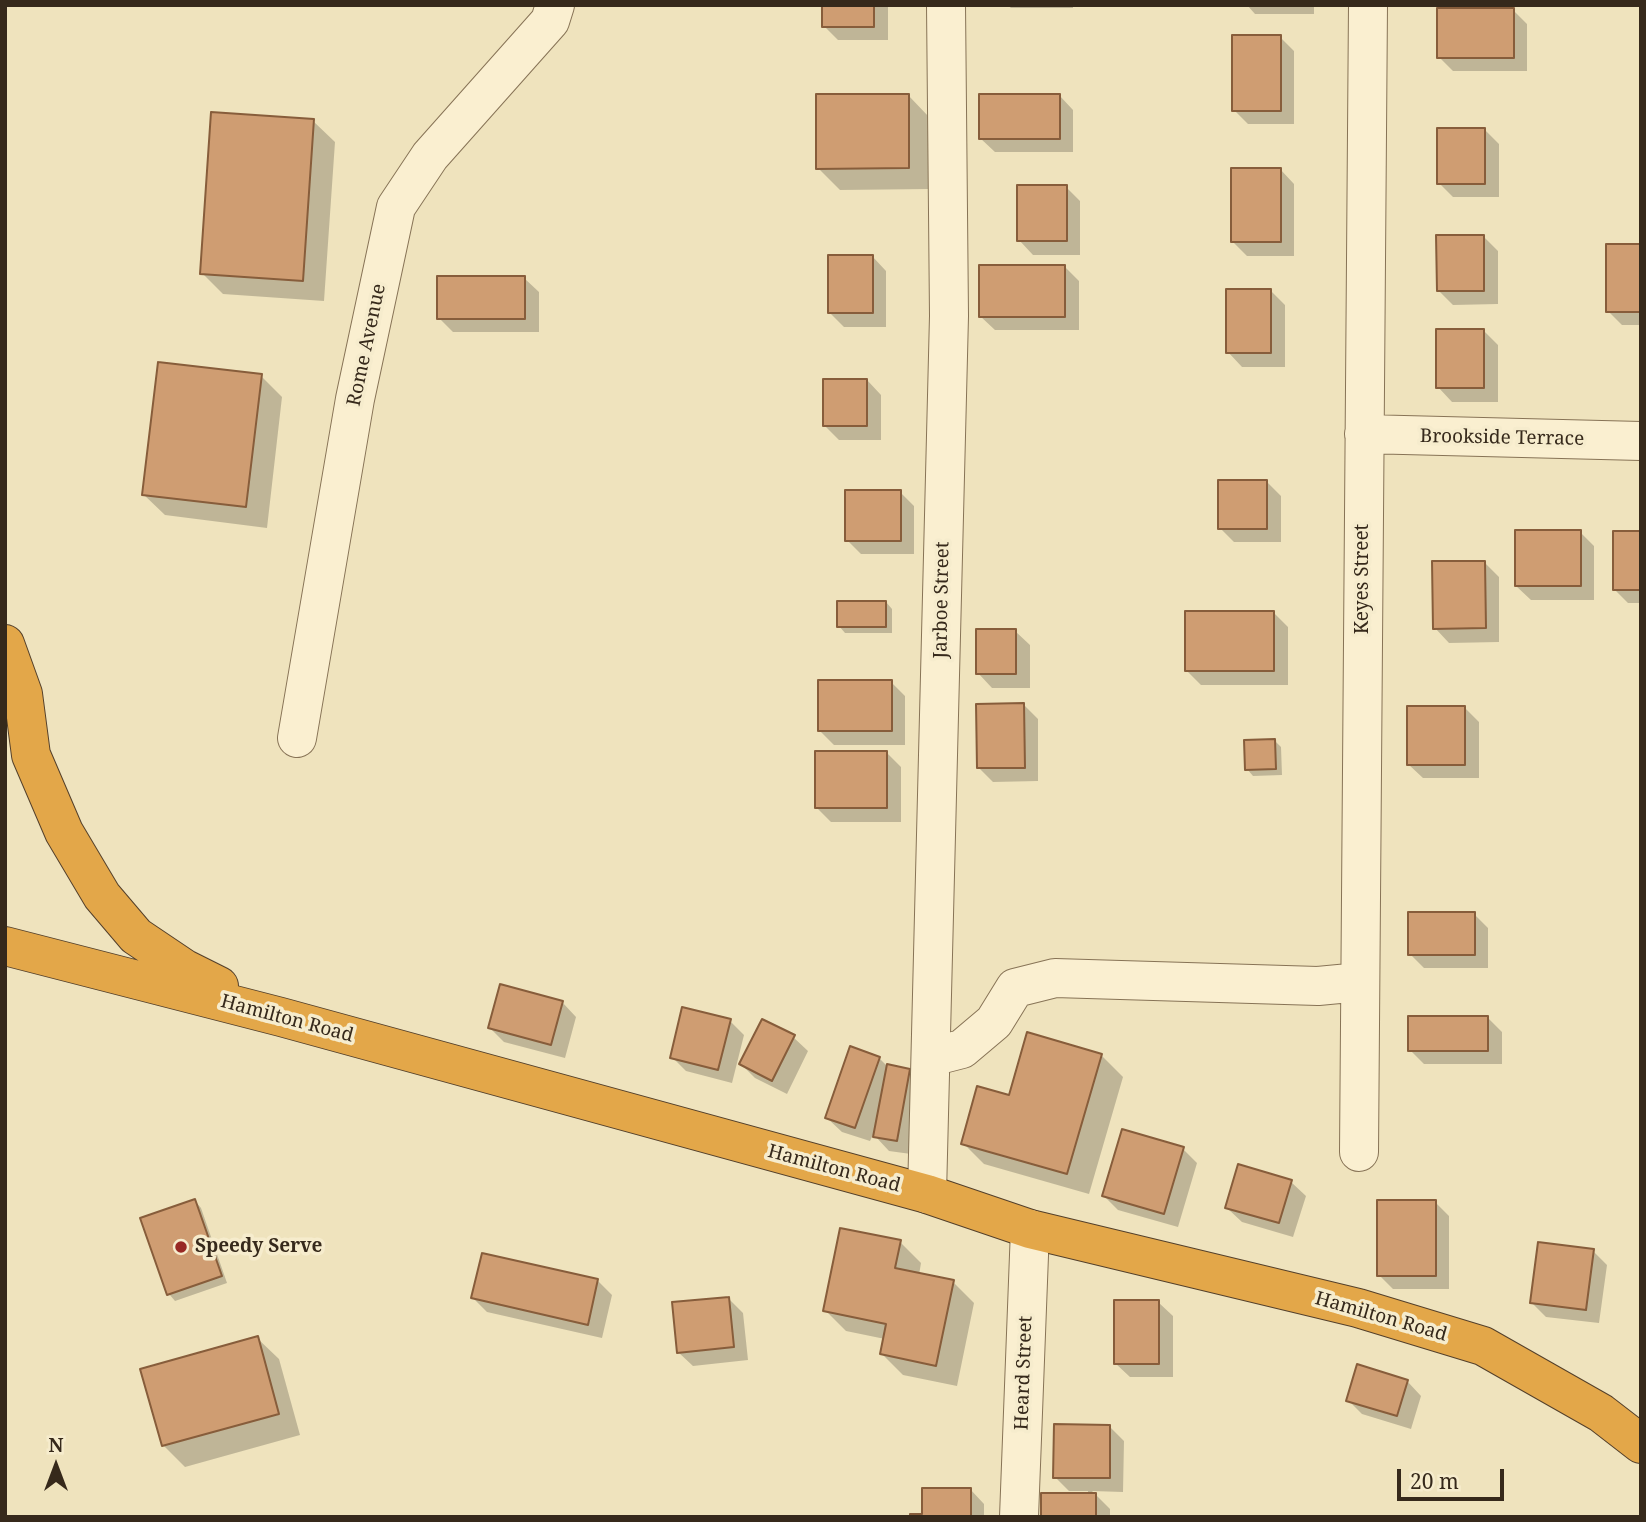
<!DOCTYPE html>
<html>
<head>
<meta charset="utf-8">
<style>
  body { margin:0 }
  #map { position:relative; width:1646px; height:1522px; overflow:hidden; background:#efe3bd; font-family:"Noto Serif",serif }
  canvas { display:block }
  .frame { position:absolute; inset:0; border:7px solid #36291b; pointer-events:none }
  .north { position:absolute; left:21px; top:1431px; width:70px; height:70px; -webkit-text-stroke:5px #f6eccd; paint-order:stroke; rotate:0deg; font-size:19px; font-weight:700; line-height:28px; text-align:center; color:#36291b }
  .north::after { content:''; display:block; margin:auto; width:24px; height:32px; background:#36291b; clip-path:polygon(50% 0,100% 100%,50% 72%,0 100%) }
  .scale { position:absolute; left:1397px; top:1469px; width:107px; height:32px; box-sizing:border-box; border:4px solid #36291b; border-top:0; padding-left:9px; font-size:21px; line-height:24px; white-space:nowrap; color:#36291b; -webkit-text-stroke:5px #f6eccd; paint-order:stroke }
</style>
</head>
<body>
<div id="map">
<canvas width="1646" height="1522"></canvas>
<div class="frame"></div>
<div class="north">N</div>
<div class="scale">20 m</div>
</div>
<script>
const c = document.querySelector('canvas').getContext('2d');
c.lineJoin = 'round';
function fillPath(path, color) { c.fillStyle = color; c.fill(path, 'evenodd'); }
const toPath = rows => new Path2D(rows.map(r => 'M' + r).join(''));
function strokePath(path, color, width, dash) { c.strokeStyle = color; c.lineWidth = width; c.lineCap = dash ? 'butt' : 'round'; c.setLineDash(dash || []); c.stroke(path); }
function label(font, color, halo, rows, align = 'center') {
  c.font = font + ' "Noto Serif",serif'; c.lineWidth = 7; c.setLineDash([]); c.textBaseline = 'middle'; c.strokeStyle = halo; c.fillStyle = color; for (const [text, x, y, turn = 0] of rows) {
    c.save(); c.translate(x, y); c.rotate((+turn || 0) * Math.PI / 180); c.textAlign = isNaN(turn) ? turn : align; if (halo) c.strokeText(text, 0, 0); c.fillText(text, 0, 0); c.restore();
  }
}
fillPath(toPath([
  [824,5,888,5,888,40,838,40,824,26],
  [1007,5,1073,5,1073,8,1011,8],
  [1247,5,1314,5,1314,14,1255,14],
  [1513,10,1527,24,1527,71,1453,71,1439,57],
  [1280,37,1294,51,1294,124,1248,124,1234,110],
  [908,95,929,117,930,189,840,190,818,168],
  [1059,95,1073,110,1073,152,995,152,980,138],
  [313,121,335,142,324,301,223,294,202,273],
  [1485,130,1499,144,1499,197,1453,197,1439,183],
  [1280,169,1294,184,1294,256,1247,256,1233,242],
  [1066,187,1080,201,1080,255,1033,255,1019,240],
  [1484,237,1498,251,1498,304,1453,305,1439,291],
  [1641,246,1641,325,1622,325,1608,311],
  [872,256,886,271,886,327,844,327,830,313],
  [1065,267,1079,281,1079,330,995,330,980,316],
  [524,278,539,292,539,332,453,332,439,318],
  [1271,291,1285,305,1285,367,1242,367,1228,352],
  [1484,331,1498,345,1498,402,1452,402,1438,387],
  [261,376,282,397,267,528,165,515,143,494],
  [867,380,881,395,881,440,839,440,825,426],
  [1267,482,1281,496,1281,542,1234,542,1220,528],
  [900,492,914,506,914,554,861,554,847,540],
  [1580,532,1594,546,1594,600,1531,600,1516,586],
  [1641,533,1641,603,1628,603,1614,589],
  [1485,563,1499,577,1499,642,1449,643,1435,628],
  [886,602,892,609,892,633,845,633,839,626],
  [1274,613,1288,627,1288,685,1201,685,1186,670],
  [1015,631,1030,645,1030,688,992,688,978,673],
  [891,682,905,696,905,745,834,745,820,731],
  [1024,705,1038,719,1038,781,993,782,978,767],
  [1465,708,1479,722,1479,778,1423,778,1408,764],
  [1274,740,1281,747,1282,775,1253,776,1247,769],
  [887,753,901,767,901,822,831,822,817,808],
  [1474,914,1488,928,1488,968,1424,968,1410,954],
  [562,1002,576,1017,565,1058,504,1042,490,1028],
  [1488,1018,1502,1032,1502,1064,1424,1064,1410,1050],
  [730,1021,744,1035,732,1083,686,1071,672,1057],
  [793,1037,808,1051,787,1094,755,1078,741,1064],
  [1101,1055,1123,1077,1089,1194,984,1164,963,1143,1011,1097],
  [879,1058,887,1066,909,1071,924,1085,911,1154,889,1151,875,1136,877,1126,870,1141,842,1132,827,1118],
  [1183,1149,1197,1163,1178,1227,1118,1210,1104,1196],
  [1291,1182,1306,1196,1293,1237,1242,1222,1227,1208],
  [195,1201,201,1208,227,1283,175,1301,169,1294],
  [1435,1202,1449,1216,1449,1289,1393,1289,1379,1275],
  [900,1242,921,1263,919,1275,953,1282,974,1303,957,1386,903,1375,882,1354,885,1339,846,1331,825,1310],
  [1593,1251,1607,1265,1599,1323,1546,1317,1532,1303],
  [483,1255,598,1281,612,1295,602,1338,487,1312,473,1298],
  [729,1299,743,1313,748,1360,693,1366,678,1352],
  [1158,1302,1173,1316,1173,1377,1130,1377,1115,1363],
  [257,1338,279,1359,300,1435,185,1467,163,1445],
  [1407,1381,1421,1396,1411,1429,1362,1414,1348,1400],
  [1110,1427,1124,1441,1123,1492,1092,1491,1110,1509,1110,1517,1043,1517,1088,1495,1088,1491,1069,1491,1055,1477],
  [970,1489,984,1504,984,1517,912,1517,924,1516]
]), '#0003');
const building = toPath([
  [822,5,874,5,874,27,822,27,822,5],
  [1437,8,1514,8,1514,58,1437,58,1437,8],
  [1232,35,1281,35,1281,111,1232,111,1232,35],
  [816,94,909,94,909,168,816,169,816,94],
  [979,94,1060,94,1060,139,979,139,979,94],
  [211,112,314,119,303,281,200,274,211,112],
  [1437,128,1485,128,1485,184,1437,184,1437,128],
  [1231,168,1281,168,1281,242,1231,242,1231,168],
  [1017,185,1067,185,1067,241,1017,241,1017,185],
  [1436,235,1484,235,1484,291,1437,291,1436,235],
  [1606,244,1641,244,1641,312,1606,312,1606,244],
  [828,255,873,255,873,313,828,313,828,255],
  [979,265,1065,265,1065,317,979,317,979,265],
  [437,276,525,276,525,319,437,319,437,276],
  [1226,289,1271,289,1271,353,1226,353,1226,289],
  [1436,329,1484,329,1484,388,1436,388,1436,329],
  [158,362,262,374,246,507,142,495,158,362],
  [823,379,867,379,867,426,823,426,823,379],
  [1218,480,1267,480,1267,529,1218,529,1218,480],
  [845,490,901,490,901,541,845,541,845,490],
  [1515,530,1581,530,1581,586,1515,586,1515,530],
  [1613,531,1641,531,1641,590,1613,590,1613,531],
  [1432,561,1485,561,1486,628,1433,629,1432,561],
  [837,601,886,601,886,627,837,627,837,601],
  [1185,611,1274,611,1274,671,1185,671,1185,611],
  [976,629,1016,629,1016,674,976,674,976,629],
  [818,680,892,680,892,731,818,731,818,680],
  [1024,703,1025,768,977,768,976,704,1024,703],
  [1407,706,1465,706,1465,765,1407,765,1407,706],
  [1275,739,1276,769,1245,770,1244,740,1275,739],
  [815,751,887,751,887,808,815,808,815,751],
  [1408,912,1475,912,1475,955,1408,955,1408,912],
  [500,984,563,1001,551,1045,488,1028,500,984],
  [682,1007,731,1019,718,1070,670,1058,682,1007],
  [1408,1016,1488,1016,1488,1051,1408,1051,1408,1016],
  [762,1019,795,1035,772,1081,739,1064,762,1019],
  [1027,1032,1102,1054,1067,1174,961,1144,977,1086,1009,1095,1027,1032],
  [850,1046,880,1057,855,1128,825,1118,850,1046],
  [887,1064,910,1069,897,1141,873,1137,887,1064],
  [1122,1129,1184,1147,1164,1214,1102,1196,1122,1129],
  [1238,1164,1292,1180,1279,1223,1225,1208,1238,1164],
  [195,1199,222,1276,167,1295,140,1218,195,1199],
  [1377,1200,1436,1200,1436,1276,1377,1276,1377,1200],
  [840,1228,901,1240,895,1268,954,1280,936,1366,880,1354,886,1324,823,1311,840,1228],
  [1538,1242,1594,1249,1586,1310,1530,1303,1538,1242],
  [482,1253,598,1279,588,1325,471,1298,482,1253],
  [729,1297,734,1347,677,1353,672,1302,729,1297],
  [1114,1300,1159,1300,1159,1364,1114,1364,1114,1300],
  [258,1336,279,1414,162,1446,140,1369,258,1336],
  [1357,1364,1408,1380,1397,1416,1346,1401,1357,1364],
  [1054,1424,1110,1425,1110,1478,1053,1478,1054,1424],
  [922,1488,971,1488,971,1517,910,1517,910,1514,922,1514,922,1488],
  [1041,1493,1096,1493,1096,1517,1041,1517,1041,1493]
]);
fillPath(building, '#cf9d72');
strokePath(building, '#875d3b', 2);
const minor = toPath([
  [1364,434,1641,441],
  [297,738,355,399,396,207,430,156,550,21,555,5],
  [931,1057,962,1049,994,1022,1015,988,1055,978,1318,986,1360,982],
  [1359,1152,1368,5],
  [927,1194,949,316,946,5],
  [1019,1517,1030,1229]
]);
const highway = toPath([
  [5,644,23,694,31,755,64,832,102,896,136,936,185,969,219,986],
  [5,946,281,1017,927,1194,1030,1229,1358,1308,1483,1346,1601,1413,1641,1444]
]);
strokePath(minor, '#877356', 40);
strokePath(highway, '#54402b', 40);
strokePath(minor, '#faefd0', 38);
strokePath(highway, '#e3a749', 38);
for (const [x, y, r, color] of [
  [181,1247,7,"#982924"]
]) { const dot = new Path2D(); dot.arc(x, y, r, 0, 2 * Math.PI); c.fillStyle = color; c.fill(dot); strokePath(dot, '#f6eccd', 2.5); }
label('19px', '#36291b', '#f6eccd', [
  ["Rome Avenue",367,345,-78],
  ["Brookside Terrace",1502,438,1],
  ["Keyes Street",1363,579,-90],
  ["Jarboe Street",942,600,-89],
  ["Hamilton Road",287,1019,15],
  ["Hamilton Road",834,1169,15],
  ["Hamilton Road",1381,1317,16],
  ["Heard Street",1024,1373,-88]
]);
label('bold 19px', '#36291b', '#f6eccd', [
  ["Speedy Serve",195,1247]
], 'left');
</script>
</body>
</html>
